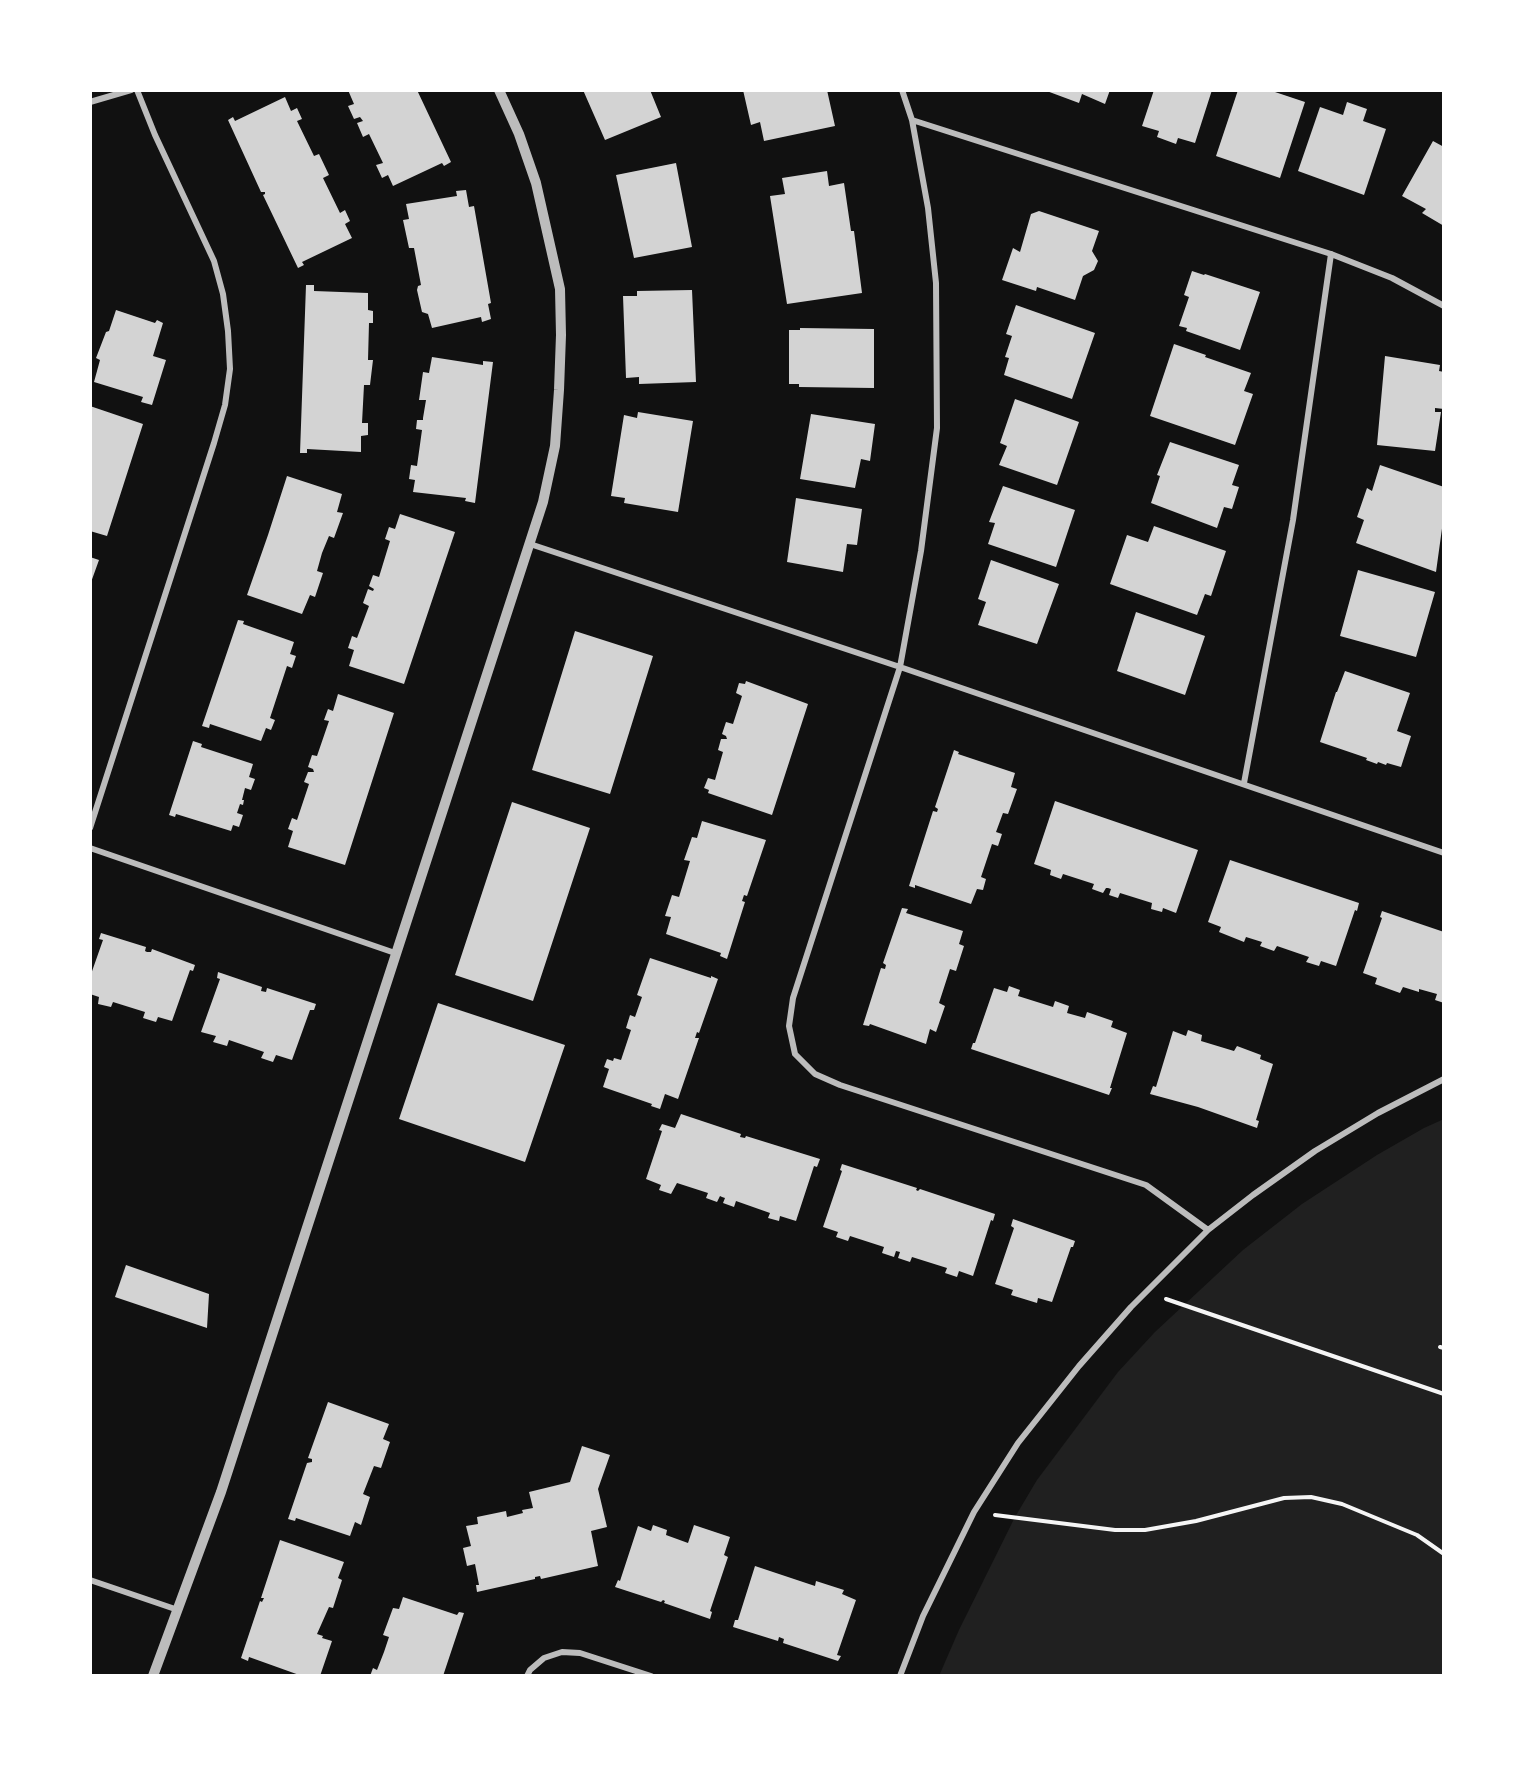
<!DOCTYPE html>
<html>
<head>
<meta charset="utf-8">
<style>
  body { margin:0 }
  #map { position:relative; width:1534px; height:1766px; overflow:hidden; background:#111; font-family:Figtree,sans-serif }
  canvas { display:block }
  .frame { position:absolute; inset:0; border:92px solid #fff; pointer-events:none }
</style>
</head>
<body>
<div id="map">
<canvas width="1534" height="1766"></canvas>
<div class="frame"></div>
</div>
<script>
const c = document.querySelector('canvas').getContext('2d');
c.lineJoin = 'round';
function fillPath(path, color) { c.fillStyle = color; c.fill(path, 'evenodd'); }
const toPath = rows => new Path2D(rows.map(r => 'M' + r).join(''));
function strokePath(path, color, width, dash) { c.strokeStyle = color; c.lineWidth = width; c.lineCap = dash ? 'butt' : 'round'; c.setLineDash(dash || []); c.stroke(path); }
fillPath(toPath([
  [1444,1119,1444,1676,939,1676,959,1630,1015,1517,1037,1480,1118,1372,1155,1332,1243,1250,1302,1204,1377,1155,1424,1128]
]), '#202020');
fillPath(toPath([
  [348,90,417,90,451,162,444,166,442,163,393,186,388,175,382,178,376,165,383,163,369,134,363,137,357,123,363,121,360,117,354,119,348,106,354,104],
  [583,90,650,90,661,117,605,140],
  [743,90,827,90,835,126,764,141,760,122,751,125],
  [1044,90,1110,90,1105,104,1082,94,1079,103],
  [1154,90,1212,90,1195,143,1178,138,1176,144,1157,137,1159,131,1142,126],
  [1238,90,1269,90,1305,102,1280,178,1216,156],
  [285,97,291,111,297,108,302,119,297,121,314,156,319,154,329,175,323,178,340,213,345,210,350,221,345,224,352,238,302,262,304,265,298,268,263,195,265,194,265,192,261,192,228,120,233,117,235,121],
  [1347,102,1367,109,1363,121,1386,129,1364,195,1298,171,1320,107,1343,115],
  [1433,141,1444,147,1444,226,1422,213,1426,209,1402,196],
  [676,163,692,247,634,258,616,175],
  [827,171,829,186,844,183,851,231,854,231,862,293,787,304,770,196,785,194,782,178],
  [466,190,469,207,474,206,491,303,488,304,491,319,482,322,481,317,432,328,428,314,422,312,417,290,418,286,421,285,414,248,409,248,403,220,409,219,406,204,457,196,456,191],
  [1039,211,1099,231,1092,251,1098,261,1094,270,1083,276,1075,300,1037,287,1036,291,1002,280,1013,248,1020,252,1031,214],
  [1192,271,1204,275,1205,274,1260,292,1240,350,1186,331,1187,328,1179,326,1189,297,1184,295],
  [306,285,314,285,314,291,368,293,368,310,373,311,373,323,369,323,368,360,373,360,370,385,364,385,362,423,368,423,368,435,361,436,361,452,307,449,307,453,300,453],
  [692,290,696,382,639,384,639,377,626,378,623,296,637,296,637,291],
  [1016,305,1095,333,1072,399,1004,375,1009,358,1005,357,1012,336,1006,334],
  [116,310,155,323,157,320,163,323,153,356,166,360,152,405,141,402,143,397,94,382,100,360,96,358,106,332,109,331],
  [800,328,874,329,874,388,799,387,799,384,789,384,789,330,800,330],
  [1174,344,1206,355,1205,357,1251,373,1244,391,1253,394,1235,445,1150,416],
  [1385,356,1440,365,1439,371,1444,372,1444,409,1435,408,1435,412,1441,412,1435,451,1377,445],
  [432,357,483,365,483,361,493,362,475,503,465,501,466,498,413,492,415,480,409,479,411,465,417,466,422,430,416,429,417,420,423,420,423,418,426,400,419,400,423,372,429,373],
  [1015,399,1079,422,1057,485,999,465,1007,446,1000,443],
  [90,406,143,424,107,536,90,531],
  [638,412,693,421,678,512,624,503,625,498,611,496,624,415,637,418],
  [811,414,875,424,870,461,861,459,855,488,800,479],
  [1170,442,1239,465,1232,485,1239,487,1232,509,1224,507,1217,528,1151,503,1160,476,1157,475],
  [1380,465,1444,487,1444,514,1436,572,1356,543,1364,520,1357,517,1367,488,1372,491],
  [287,476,342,494,337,512,343,513,334,538,329,536,322,553,317,571,323,573,315,597,310,595,302,614,247,595,268,535],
  [1003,486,1075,510,1056,567,988,544,995,523,989,522],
  [796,498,862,509,857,545,847,544,843,572,787,562],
  [400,514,455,532,404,684,349,666,354,650,348,648,352,636,357,638,369,606,363,603,368,589,373,591,374,589,369,586,373,575,379,577,390,541,385,539,389,527,395,529],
  [1154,526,1226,551,1211,596,1205,594,1197,615,1110,584,1127,535,1148,542],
  [90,557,99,560,90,585],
  [991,560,1059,584,1037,644,978,625,986,602,978,599],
  [1358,570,1435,592,1416,657,1340,636],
  [1136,612,1205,636,1185,695,1117,671],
  [238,620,244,621,243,624,294,642,290,654,296,656,292,668,287,666,270,718,275,720,271,730,266,728,261,741,210,724,209,728,202,726],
  [575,631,653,656,610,794,532,770],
  [1345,671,1410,693,1397,731,1411,736,1401,767,1387,763,1386,765,1378,762,1377,764,1366,760,1367,758,1320,742,1336,692,1337,692],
  [746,681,808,704,772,815,708,793,709,790,704,788,708,778,715,780,723,752,718,750,721,739,727,739,726,736,722,734,726,722,733,724,742,696,736,693,739,683,745,684],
  [338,694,394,713,345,865,288,847,293,831,288,829,292,818,297,820,309,784,304,782,308,772,314,772,313,769,308,767,312,755,317,756,329,721,324,720,328,709,333,711],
  [193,741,202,744,201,747,253,764,249,777,255,779,251,790,245,788,242,800,244,800,243,805,240,804,237,813,243,815,239,827,233,825,231,831,176,814,175,817,169,815],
  [954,750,959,752,958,754,1015,773,1011,787,1017,789,1008,814,1003,813,996,832,1002,834,998,846,992,844,981,877,986,879,983,890,977,889,971,904,915,885,915,888,909,886,933,811,937,812,938,809,935,807],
  [1055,801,1198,850,1176,913,1163,908,1162,912,1151,909,1152,903,1120,893,1118,898,1109,895,1111,889,1108,888,1106,888,1103,893,1092,889,1094,884,1063,874,1061,879,1050,875,1051,870,1034,864],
  [512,802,590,828,533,1001,455,975],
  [702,821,766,840,747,896,744,895,742,901,745,902,727,959,720,956,721,953,666,934,671,917,665,916,672,895,679,897,690,861,684,860,692,837,697,838],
  [1230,860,1359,903,1357,911,1355,910,1336,966,1321,961,1319,966,1306,962,1309,957,1277,946,1274,951,1260,946,1262,942,1246,937,1244,942,1219,932,1221,927,1208,922],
  [902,908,908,909,906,913,963,931,959,944,964,946,956,971,950,969,939,1003,945,1006,936,1032,930,1029,926,1044,870,1024,869,1026,863,1025,881,968,885,969,886,965,883,963],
  [1382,911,1444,932,1444,1003,1435,1000,1437,994,1419,989,1419,992,1403,987,1400,993,1375,984,1377,978,1363,973,1382,918,1380,917],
  [101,933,146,947,145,951,147,952,151,952,152,949,195,965,193,971,190,970,172,1021,158,1017,156,1022,143,1018,145,1012,113,1002,111,1007,98,1004,99,997,90,994,90,977,103,940,99,939],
  [650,958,711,978,711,976,718,979,699,1033,697,1032,695,1038,699,1038,678,1099,665,1094,660,1109,651,1106,652,1104,603,1087,609,1069,604,1067,607,1059,613,1061,614,1058,621,1060,631,1030,626,1028,630,1015,635,1017,642,997,637,995],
  [218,972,262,987,261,991,266,992,267,988,316,1004,314,1010,310,1010,292,1060,276,1055,273,1062,261,1058,264,1052,229,1040,227,1046,213,1042,216,1036,201,1032,220,979,217,978],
  [1009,986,1020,990,1018,996,1053,1007,1055,1001,1069,1006,1067,1013,1085,1018,1087,1012,1113,1021,1111,1027,1127,1033,1110,1088,1112,1088,1109,1095,971,1049,973,1043,975,1043,994,988,1007,992],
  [438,1003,565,1045,525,1162,399,1119],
  [1188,1030,1202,1035,1201,1041,1234,1051,1237,1046,1261,1055,1260,1059,1273,1064,1256,1120,1259,1121,1257,1128,1198,1107,1150,1094,1153,1086,1156,1087,1173,1031,1186,1036],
  [681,1114,741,1134,740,1137,745,1138,746,1136,820,1159,817,1167,814,1166,796,1221,780,1216,779,1221,768,1218,770,1213,736,1201,734,1207,723,1203,725,1198,722,1197,720,1196,717,1202,706,1198,708,1193,677,1183,671,1194,659,1190,661,1185,646,1179,662,1131,659,1130,662,1124,675,1128],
  [842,1164,917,1188,916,1190,918,1191,920,1189,995,1214,993,1221,991,1220,973,1276,959,1271,957,1277,945,1273,947,1268,912,1257,910,1262,898,1258,900,1252,896,1251,894,1257,882,1253,884,1247,850,1236,848,1241,836,1237,838,1232,823,1227,842,1171,840,1170],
  [1013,1219,1075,1241,1073,1247,1071,1247,1052,1302,1038,1298,1037,1303,1011,1295,1013,1290,995,1284,1014,1228,1011,1226],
  [126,1265,209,1294,207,1328,115,1297],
  [328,1402,389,1424,383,1439,390,1442,381,1468,374,1466,363,1494,370,1497,361,1525,355,1522,350,1536,296,1518,295,1521,288,1519,307,1463,312,1462,312,1459,308,1458],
  [582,1446,610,1455,598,1489,607,1527,591,1531,598,1566,541,1579,540,1576,535,1577,535,1579,477,1592,476,1585,479,1585,475,1564,467,1566,463,1548,471,1546,466,1526,478,1524,477,1517,506,1511,507,1517,523,1513,522,1510,533,1508,529,1492,570,1482],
  [653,1525,667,1530,666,1535,688,1543,694,1525,730,1537,724,1555,728,1557,710,1611,712,1612,710,1619,664,1603,665,1601,663,1600,661,1602,615,1587,618,1580,620,1581,638,1526,651,1531],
  [280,1540,344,1562,338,1578,342,1580,333,1608,329,1607,317,1634,323,1636,322,1638,332,1641,320,1676,302,1676,249,1657,248,1661,241,1658,260,1601,262,1602,264,1598,261,1598],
  [755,1566,815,1586,816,1581,844,1590,842,1594,856,1600,837,1655,841,1656,838,1661,783,1643,784,1639,779,1637,778,1641,733,1627,735,1620,738,1620],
  [403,1597,457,1615,459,1612,464,1613,443,1676,370,1676,373,1668,377,1670,384,1652,389,1637,383,1635,393,1608,399,1609]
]), '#d3d3d3');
strokePath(toPath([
  [1166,1299,1444,1394],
  [1440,1347,1444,1348],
  [995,1515,1115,1530,1145,1530,1196,1521,1284,1498,1311,1497,1342,1504,1417,1535,1444,1554]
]), '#f5f5f5', 4);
strokePath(toPath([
  [902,90,912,120,928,208,936,283,937,428,921,551,900,667,793,998,789,1026,795,1054,815,1074,840,1085,1146,1185,1208,1230],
  [90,102,131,90],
  [912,120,1331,254,1392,278,1444,306],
  [530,544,900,667,1444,853],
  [1244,783,1293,520,1331,254],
  [90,828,214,443,225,405,230,369,228,331,223,294,214,261,155,135,137,90],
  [90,848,395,953],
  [90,1580,178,1610],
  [527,1676,530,1670,544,1658,562,1652,580,1653,651,1676],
  [900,1676,923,1616,974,1512,1018,1443,1079,1366,1131,1307,1208,1230,1253,1195,1315,1151,1378,1113,1444,1079]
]), '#bcbcbc', 6);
strokePath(toPath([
  [153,1676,221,1492,543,502,555,446,559,390,561,335,560,289,536,183,519,134,499,90]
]), '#bcbcbc', 10);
</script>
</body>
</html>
